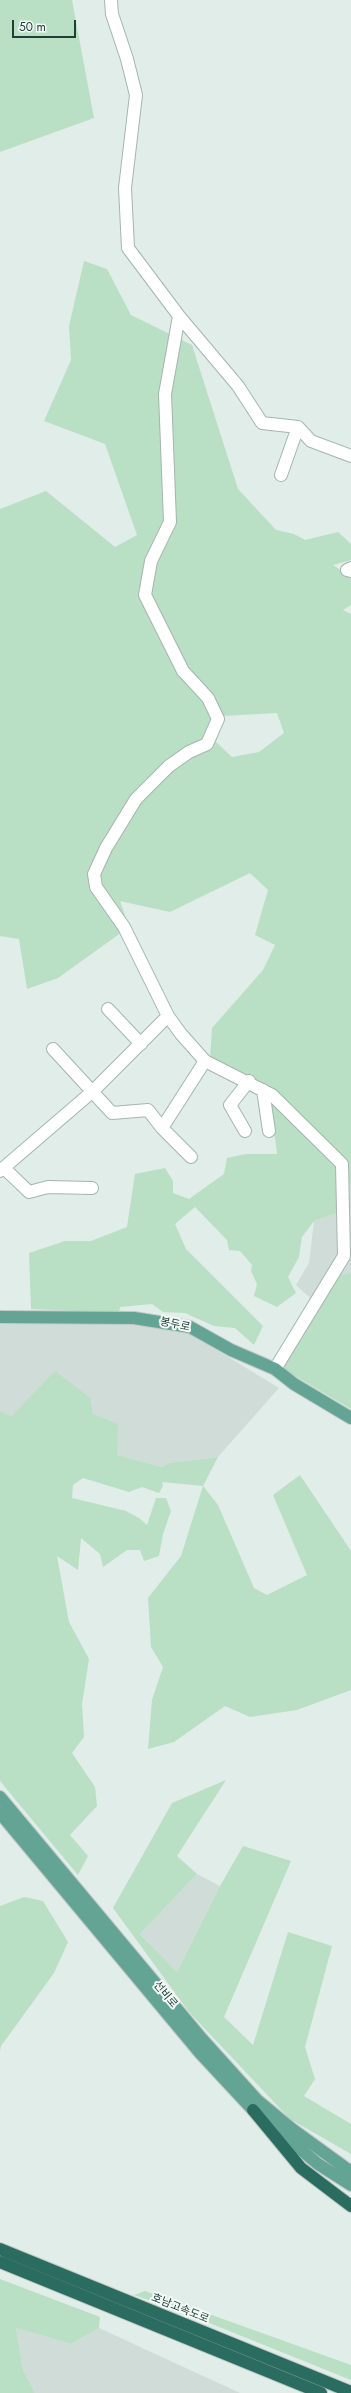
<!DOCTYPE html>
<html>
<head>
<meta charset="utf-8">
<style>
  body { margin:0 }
  #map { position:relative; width:351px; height:2393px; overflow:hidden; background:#e1ede8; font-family:Jost,sans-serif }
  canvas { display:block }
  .scale { position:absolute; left:12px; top:20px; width:64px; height:18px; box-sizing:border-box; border:2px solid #213e37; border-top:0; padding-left:5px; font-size:12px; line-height:14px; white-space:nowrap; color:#213e37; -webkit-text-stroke:3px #f2f9f6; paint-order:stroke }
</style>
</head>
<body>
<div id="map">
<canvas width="351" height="2393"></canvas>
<div class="scale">50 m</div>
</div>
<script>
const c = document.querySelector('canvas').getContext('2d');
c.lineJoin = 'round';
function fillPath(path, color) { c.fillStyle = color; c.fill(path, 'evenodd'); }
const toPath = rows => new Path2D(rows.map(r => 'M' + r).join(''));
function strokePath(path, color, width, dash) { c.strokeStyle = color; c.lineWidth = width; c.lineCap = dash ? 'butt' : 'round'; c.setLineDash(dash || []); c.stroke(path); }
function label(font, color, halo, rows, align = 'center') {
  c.font = font + ' Jost,"Noto Sans KR",sans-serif'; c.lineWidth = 4; c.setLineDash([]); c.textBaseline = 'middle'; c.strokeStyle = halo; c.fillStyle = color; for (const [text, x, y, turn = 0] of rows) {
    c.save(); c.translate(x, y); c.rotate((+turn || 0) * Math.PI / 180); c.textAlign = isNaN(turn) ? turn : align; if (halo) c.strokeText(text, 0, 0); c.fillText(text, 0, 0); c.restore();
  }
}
fillPath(toPath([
  [348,1183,351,1183,351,1273,337,1276,318,1305,296,1285,309,1263,314,1221,345,1210],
  [0,1322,133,1323,191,1334,279,1388,218,1457,169,1463,162,1467,117,1455,117,1449,27,1403,12,1416,0,1411],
  [197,1874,220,1886,177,1972,140,1934],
  [16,2328,71,2344,99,2328,240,2393,35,2393,23,2370]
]), '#d0dcd7');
fillPath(toPath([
  [0,0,72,0,94,118,0,152],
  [84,261,107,269,131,315,192,345,238,489,276,530,294,534,305,540,338,532,351,544,351,560,333,565,351,577,351,605,343,610,351,614,351,1183,348,1184,345,1210,314,1221,302,1237,299,1257,288,1277,296,1293,277,1307,254,1296,257,1284,251,1271,252,1265,240,1251,229,1250,227,1240,195,1207,175,1224,186,1249,263,1326,254,1345,235,1328,214,1326,185,1313,163,1312,152,1304,120,1307,119,1313,31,1309,29,1253,65,1241,91,1241,127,1227,135,1174,165,1168,173,1181,173,1193,189,1199,224,1174,227,1158,246,1154,277,1154,270,1098,210,1059,212,1028,263,970,275,945,255,935,268,890,250,873,170,912,120,901,129,927,58,978,27,989,19,939,0,936,0,509,46,491,115,547,137,535,105,444,44,421,71,360,69,326],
  [277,713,284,733,259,752,232,757,216,742,223,716],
  [351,1273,351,1409,281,1368,337,1276],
  [55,1371,90,1398,93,1414,118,1424,117,1455,162,1467,169,1463,218,1457,203,1486,218,1505,254,1588,267,1595,307,1575,273,1495,300,1475,351,1551,351,1690,297,1710,250,1717,225,1706,174,1742,148,1749,152,1700,163,1667,151,1647,148,1598,181,1556,203,1486,162,1482,163,1486,159,1493,142,1487,129,1492,83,1478,73,1485,72,1498,126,1511,139,1518,147,1525,156,1498,166,1498,171,1511,163,1534,159,1556,144,1561,140,1550,127,1550,103,1567,100,1554,81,1538,78,1570,57,1556,69,1622,89,1659,82,1704,84,1737,72,1753,95,1787,97,1806,70,1835,88,1856,78,1875,0,1781,0,1411,12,1416],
  [226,1780,177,1856,197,1874,140,1934,135,1929,177,1972,220,1886,243,1846,291,1861,224,2017,253,2045,288,1932,332,1946,305,2047,315,2079,304,2096,351,2124,351,2154,290,2119,189,2012,113,1908,172,1803],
  [24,1897,43,1901,68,1942,54,1973,1,2046,0,2051,0,1906],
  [0,2279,100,2317,99,2328,71,2344,16,2328,23,2370,35,2393,0,2393],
  [145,2291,351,2365,351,2380,172,2308,134,2295]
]), '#b9dfc4');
const minor = toPath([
  [111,0,112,14,127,59,136,95,125,188,128,248,179,316,165,394,170,522,151,561,145,595,183,671,208,698,218,719,207,744,189,752,169,766,136,799,106,848,94,874,96,887,124,927,168,1016,181,1034,205,1061,272,1095,342,1164,344,1256,275,1369],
  [179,316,238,386,262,423,298,427,311,441,351,456],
  [281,475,298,427],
  [351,568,347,570,351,571],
  [108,1009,141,1044],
  [53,1049,112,1113,148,1110,162,1128],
  [263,1090,269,1131],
  [245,1131,230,1105,249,1081],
  [191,1157,162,1128,205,1061],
  [4,1168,29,1192,48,1187,92,1188],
  [0,1171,93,1091,168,1016]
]);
const major = toPath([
  [0,1317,134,1318,190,1327,231,1350,275,1369,294,1384,351,1418],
  [0,1797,202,2039,257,2100,292,2129,351,2172],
  [0,1813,200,2053,253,2110,318,2164,351,2185]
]);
const highway = toPath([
  [253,2110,301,2168,351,2206],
  [0,2249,351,2392],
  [0,2262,321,2393]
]);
strokePath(minor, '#a4b5af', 14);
strokePath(major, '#c1c9c7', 14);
strokePath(highway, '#c1c9c7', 14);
strokePath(minor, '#fff', 12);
strokePath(major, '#64a495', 12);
strokePath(highway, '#2b6c60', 12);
label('11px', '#213e37', '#f2f9f6', [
  ["봉두로",175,1325,12],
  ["선비로",165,1995,50],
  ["호남고속도로",180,2309,22]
]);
</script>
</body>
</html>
